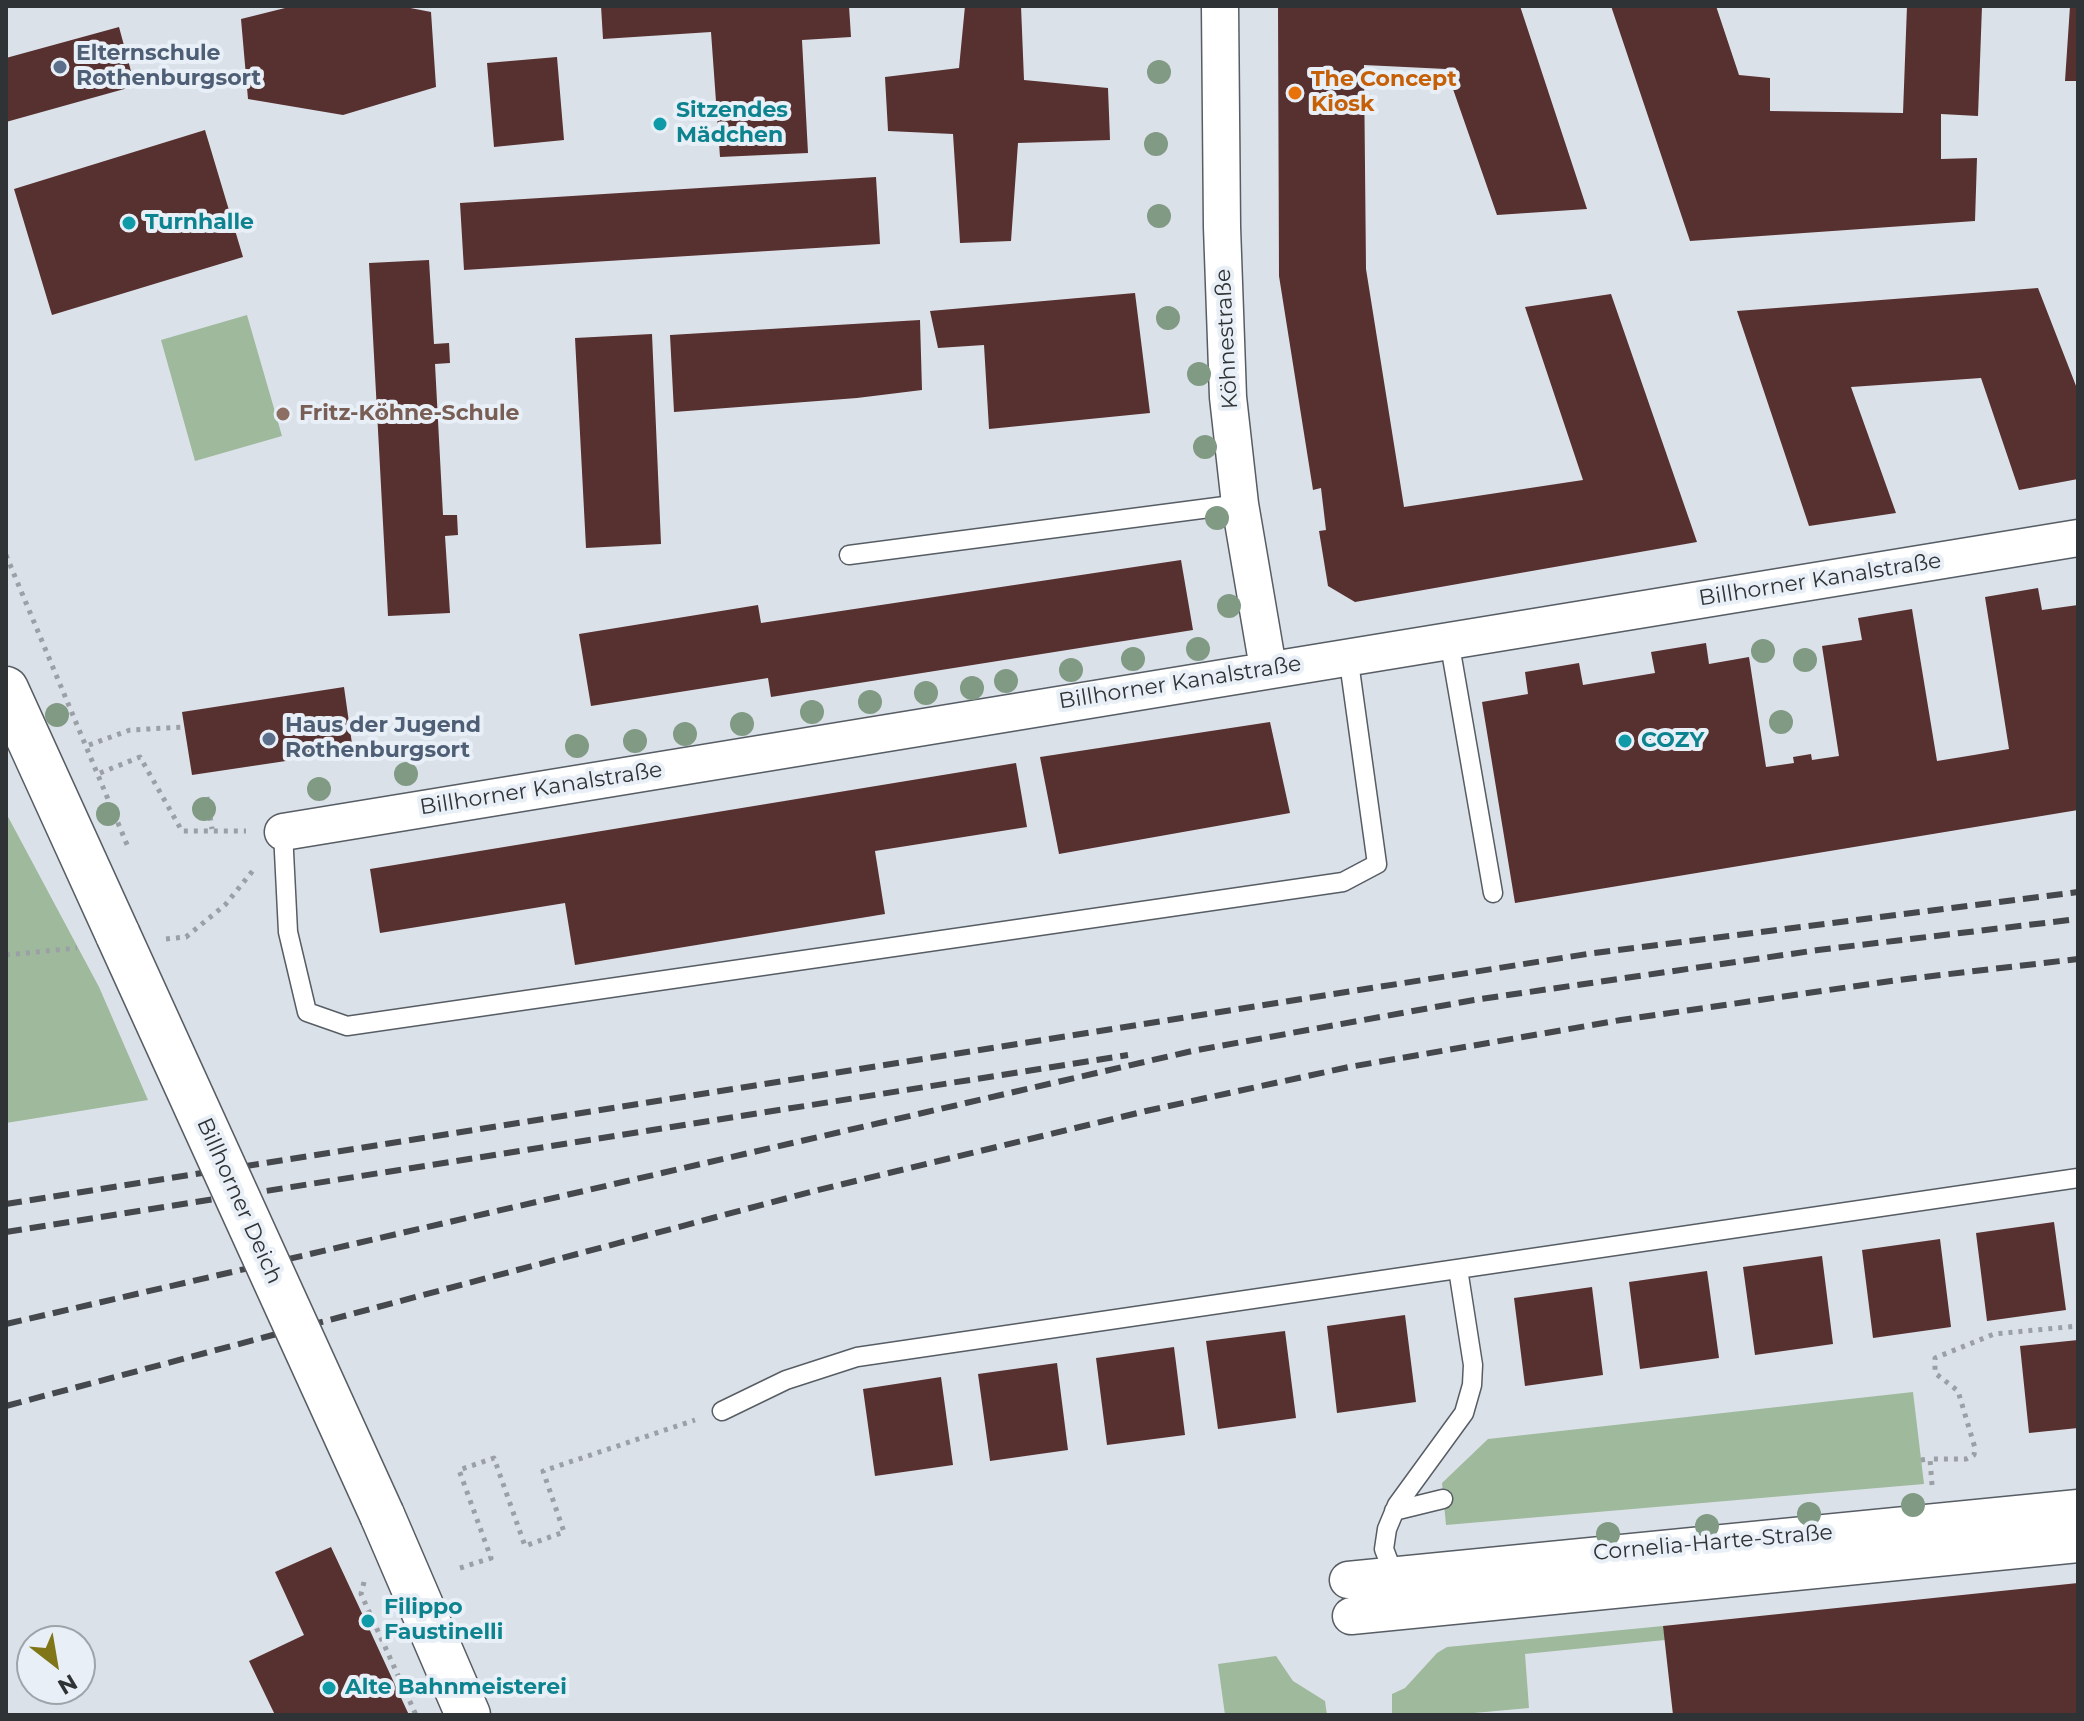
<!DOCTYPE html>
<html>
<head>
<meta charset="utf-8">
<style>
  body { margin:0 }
  #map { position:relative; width:2084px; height:1721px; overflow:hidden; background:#dbe1e9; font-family:Montserrat,sans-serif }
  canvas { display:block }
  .frame { position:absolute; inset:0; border:8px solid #303336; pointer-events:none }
  .north { position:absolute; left:16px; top:1625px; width:80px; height:80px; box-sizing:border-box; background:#e8eff6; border:2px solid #9ea4a9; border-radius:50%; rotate:149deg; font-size:22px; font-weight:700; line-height:32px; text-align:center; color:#303336 }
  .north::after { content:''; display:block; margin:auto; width:28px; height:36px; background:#807517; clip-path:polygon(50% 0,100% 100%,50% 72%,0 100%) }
</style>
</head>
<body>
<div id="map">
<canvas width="2084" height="1721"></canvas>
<div class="frame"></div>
<div class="north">N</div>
</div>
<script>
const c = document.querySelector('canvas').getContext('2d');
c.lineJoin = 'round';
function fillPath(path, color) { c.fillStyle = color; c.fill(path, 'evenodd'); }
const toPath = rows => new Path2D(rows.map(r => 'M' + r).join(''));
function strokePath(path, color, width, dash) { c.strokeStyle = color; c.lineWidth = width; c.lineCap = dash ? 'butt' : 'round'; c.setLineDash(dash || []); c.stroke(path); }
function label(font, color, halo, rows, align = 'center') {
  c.font = font + ' Montserrat,sans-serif'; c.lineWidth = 8; c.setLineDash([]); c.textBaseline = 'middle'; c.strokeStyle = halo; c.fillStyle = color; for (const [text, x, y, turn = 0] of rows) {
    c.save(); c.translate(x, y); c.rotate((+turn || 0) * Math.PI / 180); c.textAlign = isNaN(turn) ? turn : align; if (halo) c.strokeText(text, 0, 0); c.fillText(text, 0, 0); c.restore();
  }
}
fillPath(toPath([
  [247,315,282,436,195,461,161,340],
  [6,813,99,987,148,1100,6,1123],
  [1913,1392,1924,1484,1446,1525,1442,1483,1488,1439],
  [1663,1626,1665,1640,1525,1654,1529,1708,1452,1715,1392,1715,1392,1694,1405,1688,1437,1653,1447,1647],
  [1276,1656,1293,1681,1325,1701,1327,1715,1225,1715,1218,1664]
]), '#9fb99c');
fillPath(toPath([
  [293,6,400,6,431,12,436,87,343,115,248,99,241,19],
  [601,6,849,6,851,37,802,40,808,153,720,157,711,32,603,39],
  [965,6,1021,6,1024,80,1108,88,1110,140,1018,143,1011,241,960,243,953,134,888,131,885,77,959,68],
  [1278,6,1520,6,1587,209,1497,215,1446,69,1364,65,1366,269,1404,507,1583,480,1525,307,1611,294,1697,542,1355,602,1328,586,1319,531,1326,530,1321,488,1313,490,1279,276],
  [1611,6,1716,6,1739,75,1770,78,1770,111,1903,113,1907,6,1982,6,1978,116,1941,114,1941,159,1977,158,1975,221,1690,241],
  [2070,6,2078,6,2078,81,2065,81],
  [119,27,135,86,6,122,6,58],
  [557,57,564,140,494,147,487,63],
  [205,130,243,257,52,315,14,189],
  [876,177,880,244,464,270,460,203],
  [429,260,434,344,449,343,450,363,435,364,443,515,457,515,458,535,445,536,450,613,388,616,369,263],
  [2038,288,2078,391,2078,479,2019,490,1981,378,1851,387,1896,513,1809,526,1737,311],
  [1135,293,1150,413,989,429,984,345,938,348,930,311],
  [920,320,922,390,857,398,674,412,670,335],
  [652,334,661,544,586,548,575,338],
  [1181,560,1193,630,771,697,768,678,591,706,579,634,758,605,761,623],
  [2038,588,2042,610,2078,605,2078,810,1515,903,1482,702,1528,694,1525,672,1579,663,1583,685,1655,673,1651,652,1706,643,1709,664,1749,657,1766,767,1794,763,1793,757,1811,754,1812,760,1839,756,1822,646,1862,640,1858,618,1912,609,1937,761,1974,755,2009,749,1985,597],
  [344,687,353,751,192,775,182,712],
  [1270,722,1290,813,1059,854,1040,757],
  [1016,763,1027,827,875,851,885,914,575,965,565,903,380,933,370,869],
  [2054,1222,2066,1310,1987,1321,1976,1233],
  [1940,1239,1951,1327,1873,1338,1862,1250],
  [1822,1256,1833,1344,1755,1355,1743,1267],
  [1707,1271,1719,1358,1640,1369,1629,1282],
  [1592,1287,1603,1375,1525,1386,1514,1298],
  [1405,1315,1416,1402,1337,1413,1327,1326],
  [1285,1331,1296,1418,1218,1429,1206,1341],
  [2078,1340,2078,1428,2029,1433,2020,1346],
  [1174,1347,1185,1435,1107,1445,1096,1358],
  [1057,1363,1068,1450,990,1461,978,1374],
  [941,1377,953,1465,875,1476,863,1389],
  [331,1547,360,1609,409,1715,275,1715,249,1661,304,1635,275,1572],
  [2078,1583,2078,1715,1673,1715,1663,1626]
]), '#573030');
const lane = toPath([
  [849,555,1240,504],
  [1449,640,1493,893],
  [283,832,288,932,307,1012,347,1026,1343,882,1377,864,1348,655],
  [722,1411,786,1380,857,1357,2078,1178],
  [1394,1511,1443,1499],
  [1395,1578,1384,1549,1387,1529,1397,1505,1464,1413,1472,1385,1473,1365,1458,1269]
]);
const street = toPath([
  [1220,6,1222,227,1228,397,1240,504,1268,668],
  [283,832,2078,538],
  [1348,1580,2078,1508],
  [1351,1616,2078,1544]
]);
const secondary = toPath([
  [6,689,118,935],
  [382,1515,468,1715]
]);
strokePath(lane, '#575d64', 21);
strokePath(street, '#575d64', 39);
strokePath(secondary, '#575d64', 47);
strokePath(toPath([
  [6,555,128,847],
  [89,745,130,730,185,727],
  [100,773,140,757,182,831,246,831],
  [207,797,212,829],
  [166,939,186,937,225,905,255,868],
  [6,955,77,948],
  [1921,1460,1930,1459],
  [1932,1485,1930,1459,1966,1459,1974,1455,1975,1448,1958,1391,1935,1373,1935,1358,1994,1334,2078,1326],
  [460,1568,491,1558,459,1470,494,1458,525,1546,564,1532,543,1471,695,1420],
  [364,1582,361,1594,416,1715]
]), '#9ba0a6', 5, [4, 6]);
strokePath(lane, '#fff', 18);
strokePath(street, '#fff', 36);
strokePath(secondary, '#fff', 44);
strokePath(toPath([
  [6,1204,1587,954,2078,892],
  [6,1232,1128,1055],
  [6,1324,1192,1051,1474,1000,1818,950,2078,919],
  [6,1406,814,1191,1146,1111,1349,1067,1621,1020,1898,980,2078,959]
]), '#45484c', 6, [16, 8]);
const secondaryBridge = toPath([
  [118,935,382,1515]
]);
strokePath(secondaryBridge, '#575d64', 47, []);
strokePath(secondaryBridge, '#fff', 44);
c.fillStyle = '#809a84';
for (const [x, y] of [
  [1159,72],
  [1156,144],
  [1159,216],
  [1168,318],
  [1199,374],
  [1205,447],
  [1217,518],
  [1229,606],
  [1198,649],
  [1763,651],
  [1133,659],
  [1805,660],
  [1071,670],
  [1006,681],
  [972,688],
  [926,693],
  [870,702],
  [812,712],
  [57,715],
  [1781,722],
  [742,724],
  [685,734],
  [635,741],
  [577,746],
  [406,774],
  [319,789],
  [204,809],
  [108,814],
  [1913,1505],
  [1809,1514],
  [1707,1526],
  [1608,1534]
]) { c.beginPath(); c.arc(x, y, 12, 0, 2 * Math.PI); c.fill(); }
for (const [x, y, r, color] of [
  [60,67,8,"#5c6f8a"],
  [1295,93,8,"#e8710a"],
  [660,124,8,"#0f9aa8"],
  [129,223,8,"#0f9aa8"],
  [283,414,8,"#8d6e63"],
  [269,739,8,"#5c6f8a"],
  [1625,741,8,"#0f9aa8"],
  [368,1621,8,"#0f9aa8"],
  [329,1688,8,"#0f9aa8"]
]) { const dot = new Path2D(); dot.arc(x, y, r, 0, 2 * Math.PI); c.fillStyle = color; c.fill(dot); strokePath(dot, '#e8eff6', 3); }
label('bold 22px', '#4e5e75', '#e8eff6', [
  ["Elternschule",76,54],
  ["Rothenburgsort",76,79],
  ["Haus der Jugend",285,726],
  ["Rothenburgsort",285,751]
], 'left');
label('bold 22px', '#c56008', '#e8eff6', [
  ["The Concept",1311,80],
  ["Kiosk",1311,105]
], 'left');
label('bold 22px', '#0d838f', '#e8eff6', [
  ["Sitzendes",676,111],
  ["Mädchen",676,136],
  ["Turnhalle",145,223],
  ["COZY",1641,741],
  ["Filippo",384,1608],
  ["Faustinelli",384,1633],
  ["Alte Bahnmeisterei",345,1688]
], 'left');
label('22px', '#303336', '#e8eff6', [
  ["Köhnestraße",1227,339,-93],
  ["Billhorner Kanalstraße",1820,580,-9],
  ["Billhorner Kanalstraße",1180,683,-9],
  ["Billhorner Kanalstraße",541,789,-9],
  ["Billhorner Deich",239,1201,66],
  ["Cornelia-Harte-Straße",1713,1543,-5]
]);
label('bold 22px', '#785e54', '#e8eff6', [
  ["Fritz-Köhne-Schule",299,414]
], 'left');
</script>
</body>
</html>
